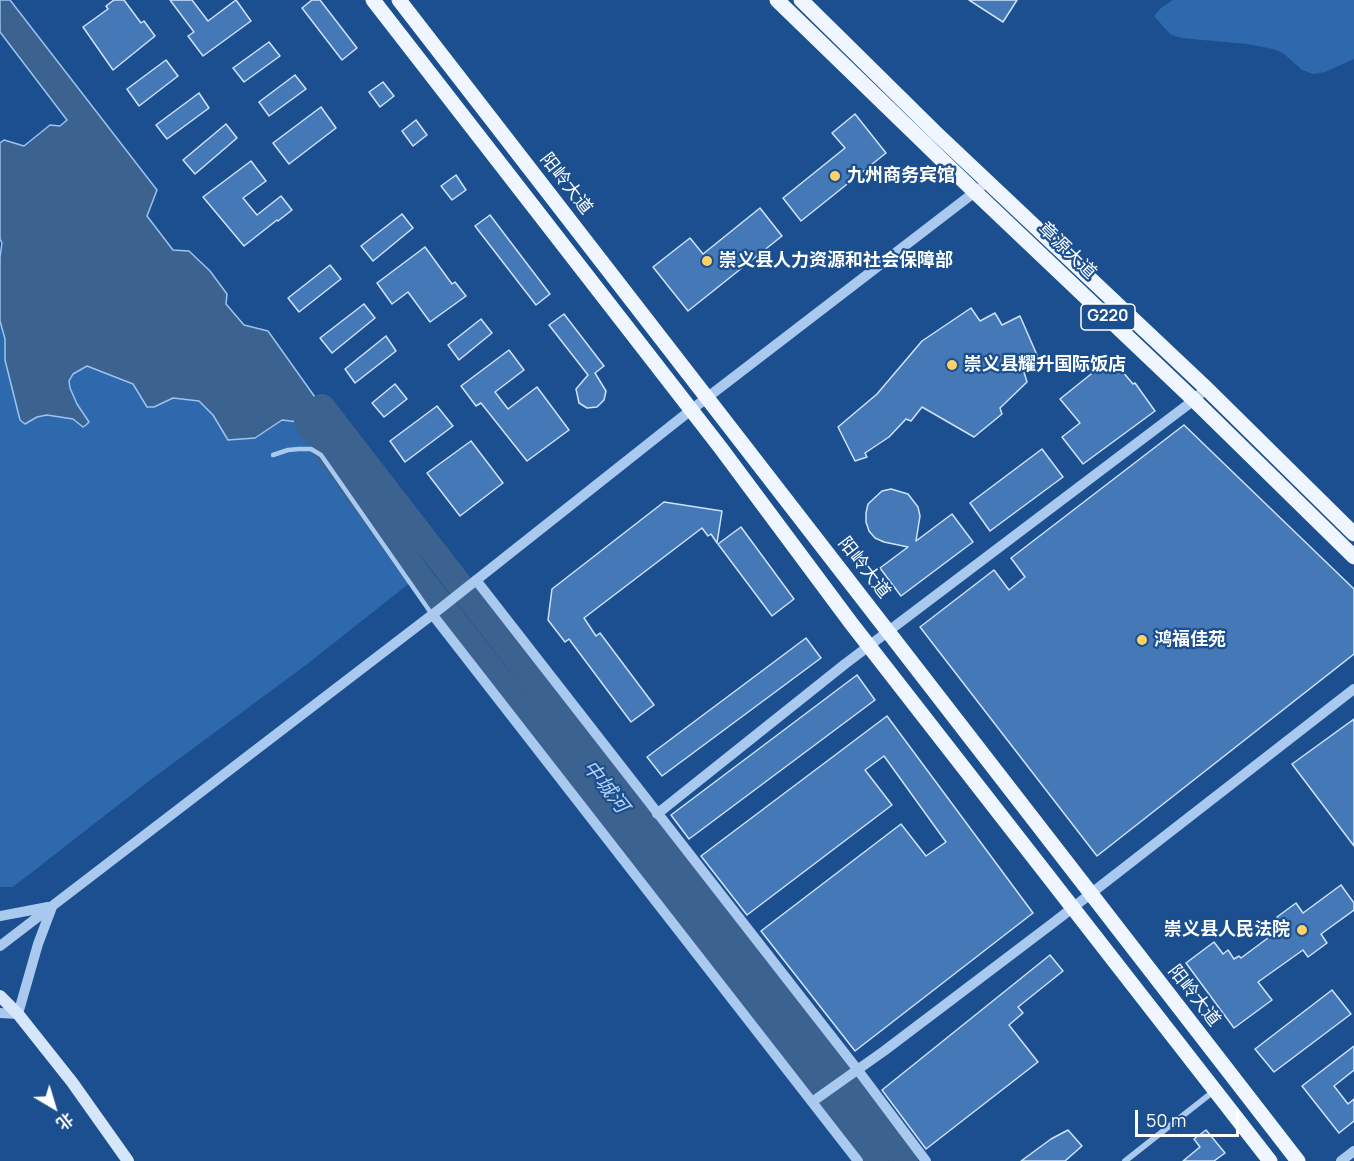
<!DOCTYPE html>
<html>
<head>
<meta charset="utf-8">
<style>
  body { margin:0 }
  #map { position:relative; width:1354px; height:1161px; overflow:hidden; background:#1b4f8f; font-family:Manrope,"Noto Sans SC",sans-serif }
  canvas { display:block }
  .north { position:absolute; left:24px; top:1077px; width:60px; height:60px; -webkit-text-stroke:4px #1b4f8f; paint-order:stroke; rotate:142deg; font-size:16px; font-weight:700; line-height:24px; text-align:center; color:#fff }
  .north::after { content:''; display:block; margin:auto; width:21px; height:27px; background:#fff; clip-path:polygon(50% 0,100% 100%,50% 72%,0 100%) }
  .scale { position:absolute; left:1135px; top:1110px; width:104px; height:27px; box-sizing:border-box; border:3px solid #fff; border-top:0; padding-left:8px; font-size:18px; line-height:21px; white-space:nowrap; color:#fff; -webkit-text-stroke:4px #1b4f8f; paint-order:stroke }
</style>
</head>
<body>
<div id="map">
<canvas width="1354" height="1161"></canvas>
<div class="north">北</div>
<div class="scale">50 m</div>
</div>
<script>
const c = document.querySelector('canvas').getContext('2d');
c.lineJoin = 'round';
function fillPath(path, color) { c.fillStyle = color; c.fill(path, 'evenodd'); }
const toPath = rows => new Path2D(rows.map(r => 'M' + r).join(''));
function strokePath(path, color, width, dash) { c.strokeStyle = color; c.lineWidth = width; c.lineCap = dash ? 'butt' : 'round'; c.setLineDash(dash || []); c.stroke(path); }
function label(font, color, halo, rows, align = 'center') {
  c.font = font + ' Manrope,"Noto Sans SC",sans-serif'; c.lineWidth = 4.5; c.setLineDash([]); c.textBaseline = 'middle'; c.strokeStyle = halo; c.fillStyle = color; for (const [text, x, y, turn = 0] of rows) {
    c.save(); c.translate(x, y); c.rotate((+turn || 0) * Math.PI / 180); c.textAlign = isNaN(turn) ? turn : align; if (halo) c.strokeText(text, 0, 0); c.fillText(text, 0, 0); c.restore();
  }
}
fillPath(toPath([
  [1173,0,1354,0,1354,59,1325,72,1313,74,1302,70,1283,53,1273,49,1247,44,1181,38,1170,34,1154,16,1161,8],
  [27,67,157,190,147,216,173,251,189,251,210,271,227,294,226,304,244,325,268,331,322,407,307,423,416,578,306,665,153,778,13,887,0,887,0,257,2,243,0,239,0,143,4,140,24,146,50,125,60,126,67,120]
]), '#2e69ad');
const water = toPath([
  [0,0,10,0,157,190,147,216,173,250,189,251,210,271,227,294,226,304,244,325,268,331,322,407,307,423,282,420,255,438,228,440,213,415,199,401,173,398,154,407,147,407,133,384,87,366,73,374,69,381,70,388,77,404,89,422,86,425,83,427,73,419,47,415,37,417,25,424,20,420,5,360,5,339,0,321,0,257,2,243,0,239,0,143,4,140,24,146,50,125,60,126,67,120,0,32,0,0]
]);
fillPath(water, '#3c6290');
strokePath(water, '#9cc4f0', 1.5);
strokePath(toPath([
  [875,1161,418,575,307,423,322,407,905,1161]
]), '#3c6290', 26);
const building = toPath([
  [114,0,124,0,141,23,144,21,155,36,113,70,83,27,108,9,106,6,114,0],
  [170,0,192,0,208,21,236,0,251,21,203,56,188,36,194,32,170,0],
  [312,0,320,0,357,48,342,60,302,8,312,0],
  [969,0,1017,0,1003,22,969,0],
  [269,42,280,56,244,82,233,68,269,42],
  [166,60,178,76,139,106,127,89,166,60],
  [295,75,306,89,269,116,259,102,295,75],
  [383,82,394,96,380,107,369,92,383,82],
  [199,93,209,108,167,139,156,125,199,93],
  [321,107,336,128,289,164,273,143,321,107],
  [855,114,886,153,801,221,783,198,845,148,832,133,855,114],
  [416,120,427,135,413,146,402,131,416,120],
  [226,124,237,138,195,174,183,160,226,124],
  [251,161,266,181,243,198,257,215,281,196,292,210,278,221,277,220,244,246,203,197,251,161],
  [456,175,466,190,452,200,441,186,456,175],
  [760,208,782,236,688,311,653,267,690,238,703,254,760,208],
  [402,214,413,228,373,261,361,246,402,214],
  [490,215,550,294,536,305,475,226,490,215],
  [425,247,452,284,455,282,466,296,430,322,408,292,392,304,377,283,425,247],
  [330,265,341,279,299,312,288,298,330,265],
  [364,304,375,318,332,353,320,338,364,304],
  [971,308,980,321,995,313,1002,325,1020,316,1040,362,1024,372,1027,382,1000,408,1002,414,974,437,922,407,911,421,906,419,889,437,865,453,867,457,855,461,838,427,877,394,922,341,971,308],
  [564,314,604,366,595,373,606,391,604,400,597,407,587,408,579,403,576,389,588,375,549,325,564,314],
  [481,319,492,333,459,360,448,345,481,319],
  [386,336,396,351,355,383,345,369,386,336],
  [509,350,524,370,495,392,508,409,537,387,569,430,527,461,481,403,476,406,461,386,509,350],
  [1111,358,1133,384,1135,383,1155,411,1083,464,1062,437,1080,423,1060,399,1111,358],
  [395,384,407,399,384,417,372,403,395,384],
  [437,406,453,426,405,462,390,441,437,406],
  [1184,425,1354,589,1354,654,1097,856,920,627,994,570,1009,590,1025,577,1011,558,1184,425],
  [471,441,503,483,460,516,427,473,471,441],
  [1042,449,1063,477,990,531,970,503,1042,449],
  [891,489,908,494,918,507,920,516,916,541,952,514,973,542,901,596,880,568,908,547,884,542,875,538,869,531,866,522,866,513,868,504,882,491,891,489],
  [664,502,722,511,717,543,711,534,708,536,702,528,584,618,596,636,600,633,654,705,631,722,569,639,565,642,548,620,552,589,664,502],
  [741,527,794,599,772,616,718,544,741,527],
  [806,638,821,658,662,776,647,757,806,638],
  [857,675,875,700,689,839,671,815,857,675],
  [887,716,1033,913,855,1051,761,931,901,824,926,856,946,842,884,756,865,770,892,805,747,915,701,856,887,716],
  [1354,719,1354,846,1292,764,1354,719],
  [1341,885,1354,903,1354,910,1321,934,1327,943,1308,957,1303,950,1258,982,1272,1000,1234,1028,1186,963,1214,942,1223,954,1228,950,1234,959,1239,956,1241,958,1284,926,1277,917,1296,903,1303,913,1341,885],
  [1050,955,1063,971,1018,1007,1023,1013,1009,1025,1038,1062,926,1149,882,1090,1050,955],
  [1332,990,1351,1014,1274,1072,1255,1049,1332,990],
  [1354,1046,1354,1070,1334,1086,1348,1104,1354,1099,1354,1121,1339,1133,1302,1086,1354,1046],
  [1068,1130,1082,1146,1065,1161,1021,1161,1051,1139,1068,1130],
  [1206,1130,1225,1153,1214,1161,1183,1161,1200,1147,1194,1139,1206,1130]
]);
fillPath(building, '#4478b7');
strokePath(building, '#cfe3fa', 1.5);
strokePath(toPath([
  [273,455,288,450,299,449,311,449,321,455,431,613]
]), '#a9c9ee', 4.5);
strokePath(toPath([
  [1125,1161,1214,1091]
]), '#a9c9ee', 6);
strokePath(toPath([
  [476,580,857,1069,926,1161],
  [432,614,858,1161],
  [657,814,845,664,1194,400,1206,388],
  [0,916,48,907],
  [0,946,441,608,691,410,980,188],
  [0,1013,18,1014,38,944,52,907],
  [812,1102,884,1051,1053,923,1354,689],
  [1341,1161,1354,1151]
]), '#a9c9ee', 10);
strokePath(toPath([
  [0,996,18,1014,72,1082,128,1161]
]), '#d6e6fa', 12);
strokePath(toPath([
  [373,0,720,447,851,623,1270,1161],
  [399,0,1298,1161],
  [777,0,975,192,1194,400,1354,557],
  [801,0,937,134,1206,388,1354,534]
]), '#f0f6ff', 15);
for (const [x, y, r, color] of [
  [835,176,6,"#ffd166"],
  [707,261,6,"#ffd166"],
  [952,365,6,"#ffd166"],
  [1142,640,6,"#ffd166"],
  [1302,930,6,"#ffd166"]
]) { const dot = new Path2D(); dot.arc(x, y, r, 0, 2 * Math.PI); c.fillStyle = color; c.fill(dot); strokePath(dot, '#1b4f8f', 2); }
for (const [x, y, w] of [
  [1108,317,54]
]) { const box = new Path2D(); box.roundRect(x - w / 2, y - 13, w, 26, 4.5); c.fillStyle = '#1b4f8f'; c.fill(box); strokePath(box, '#fff', 1.5); }
label('bold 16px', '#fff', null, [
  ["G220",1108,317]
]);
label('bold 18px', '#fff', '#1b4f8f', [
  ["九州商务宾馆",847,176],
  ["崇义县人力资源和社会保障部",719,261],
  ["崇义县耀升国际饭店",964,365],
  ["鸿福佳苑",1154,640],
  ["崇义县人民法院",1290,930,"right"]
], 'left');
label('18px', '#fff', '#1b4f8f', [
  ["阳岭大道",566,184,52],
  ["章源大道",1067,251,44],
  ["阳岭大道",864,568,52],
  ["阳岭大道",1194,996,52]
]);
label('italic 20px', '#b5d3f5', '#1b4f8f', [
  ["中城河",605,787,52]
]);
</script>
</body>
</html>
